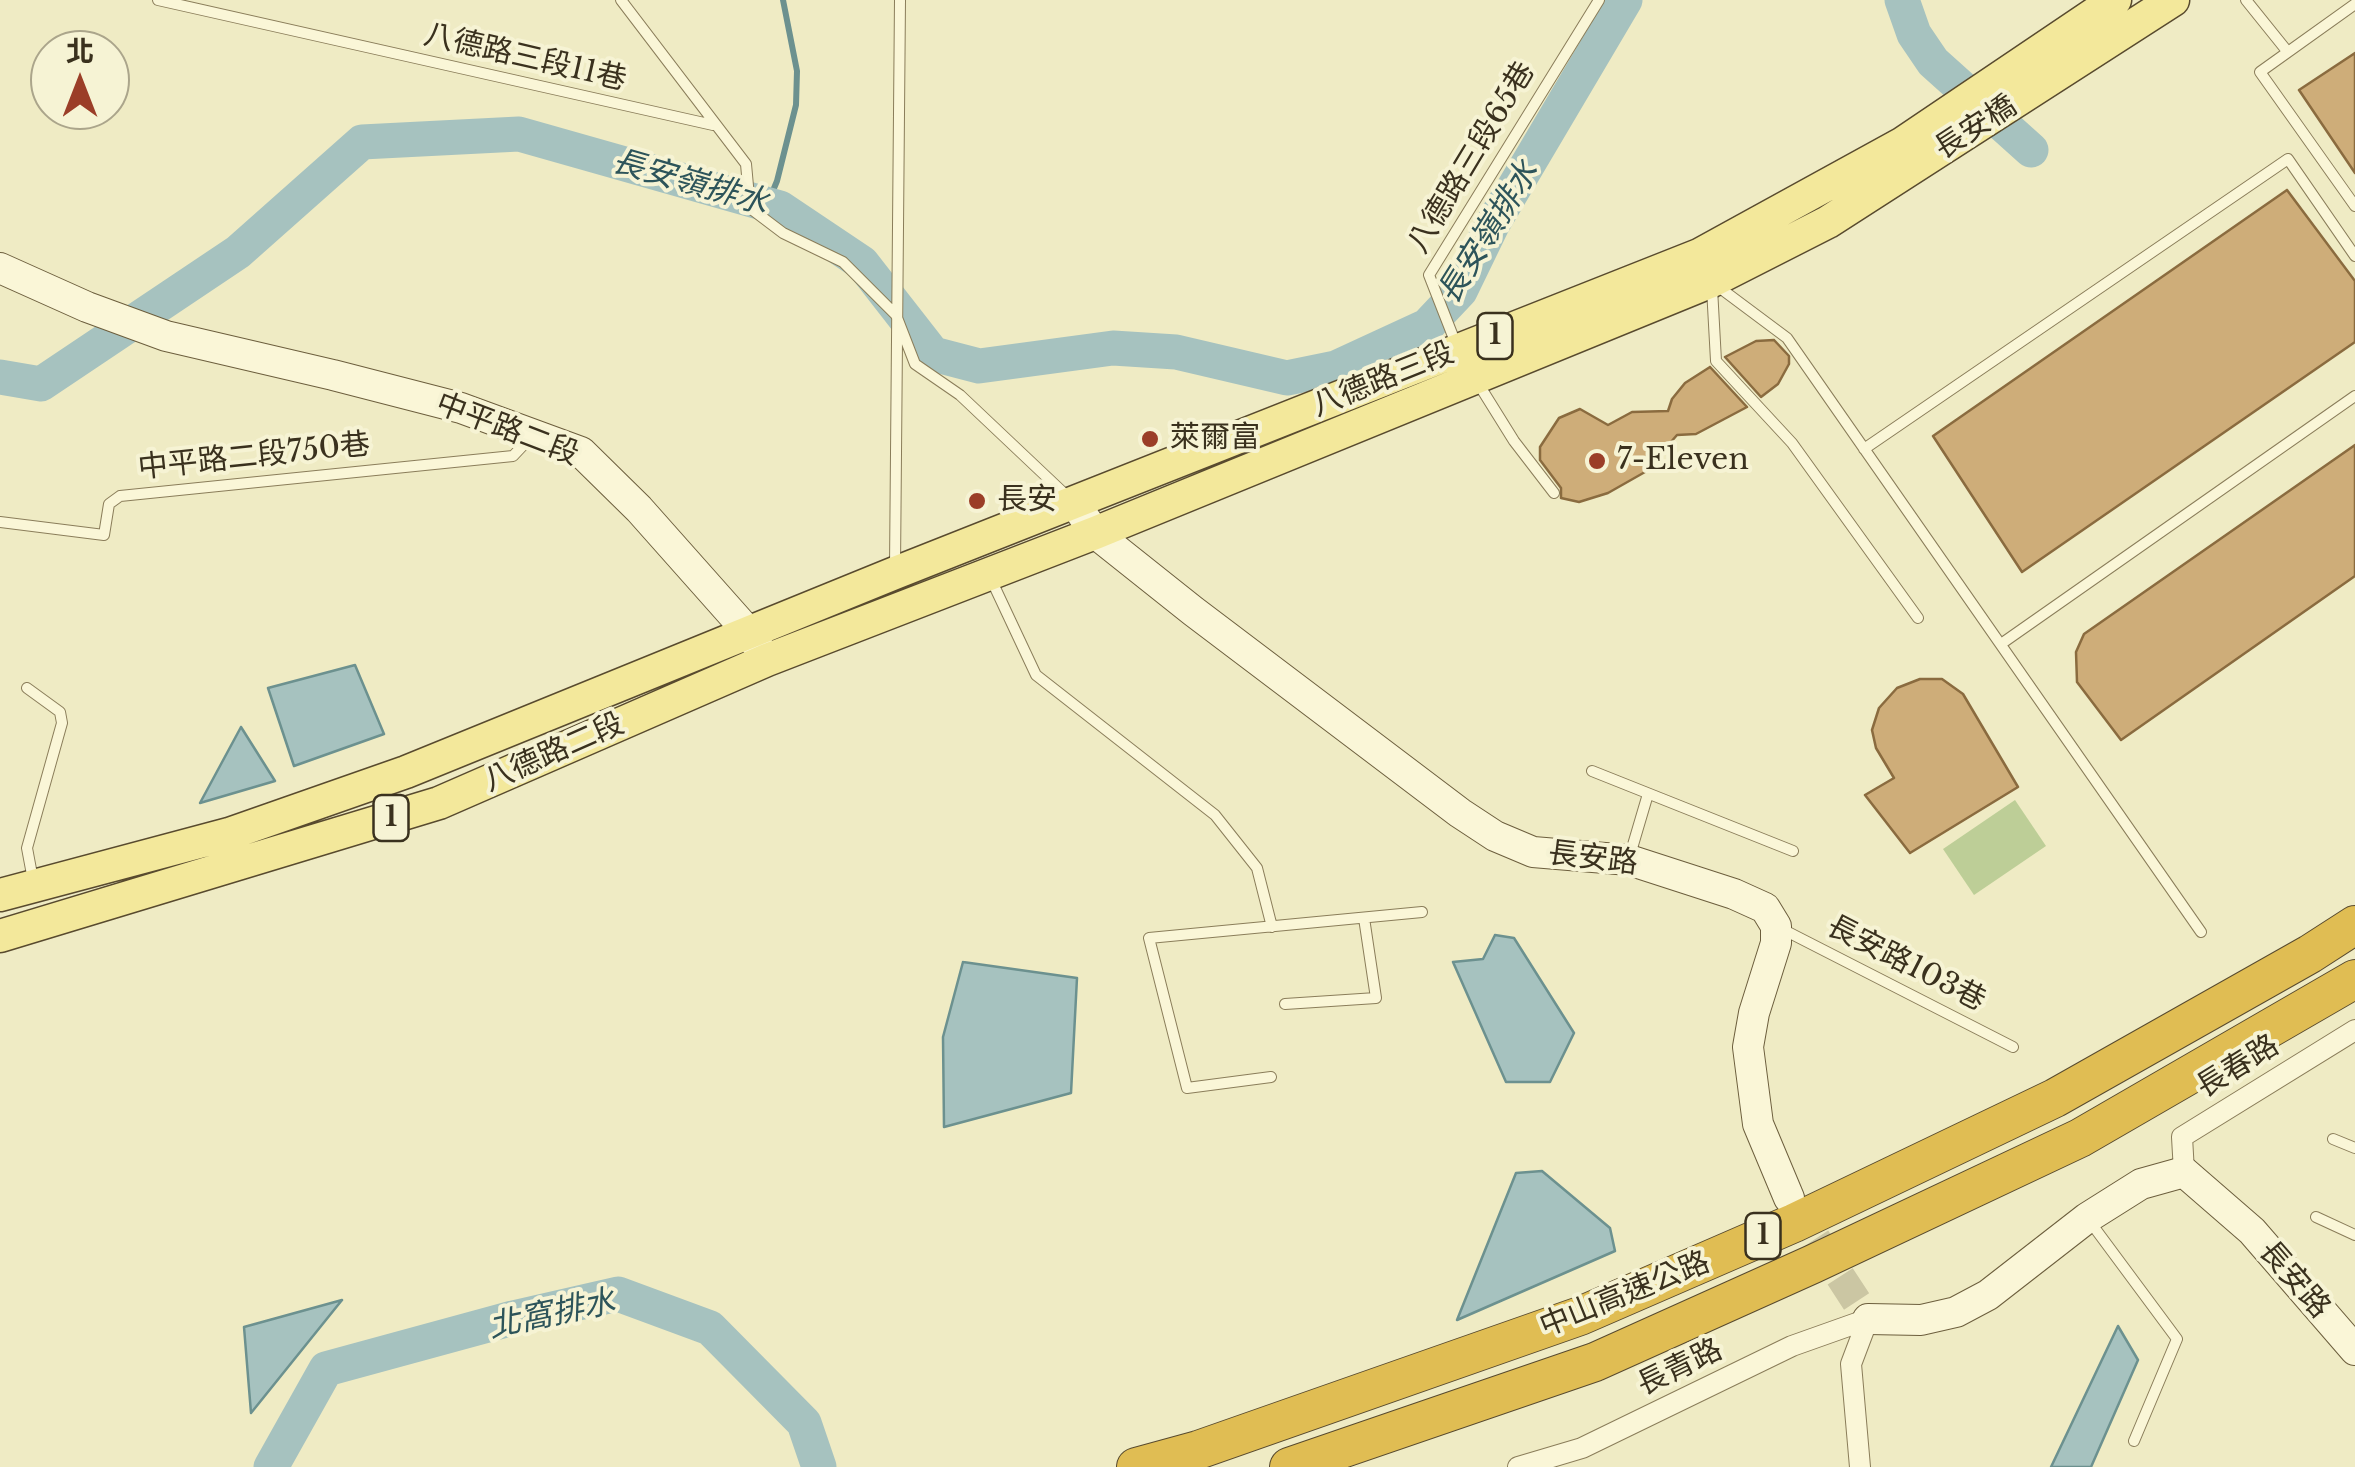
<!DOCTYPE html>
<html>
<head>
<meta charset="utf-8">
<style>
  body { margin:0 }
  #map { position:relative; width:2355px; height:1467px; overflow:hidden; background:#efebc4; font-family:"Libre Baskerville","Noto Sans TC",serif }
  canvas { display:block }
  .north { position:absolute; left:30px; top:30px; width:100px; height:100px; box-sizing:border-box; background:#f6f3d4; border:2px solid #aba58b; border-radius:50%; rotate:0deg; font-size:28px; font-weight:700; line-height:40px; text-align:center; color:#3a311e }
  .north::after { content:''; display:block; margin:auto; width:35px; height:45px; background:#9b3e28; clip-path:polygon(50% 0,100% 100%,50% 72%,0 100%) }
</style>
</head>
<body>
<div id="map">
<canvas width="2355" height="1467"></canvas>
<div class="north">北</div>
</div>
<script>
const c = document.querySelector('canvas').getContext('2d');
c.lineJoin = 'round';
function fillPath(path, color) { c.fillStyle = color; c.fill(path, 'evenodd'); }
const toPath = rows => new Path2D(rows.map(r => 'M' + r).join(''));
function strokePath(path, color, width, dash) { c.strokeStyle = color; c.lineWidth = width; c.lineCap = dash ? 'butt' : 'round'; c.setLineDash(dash || []); c.stroke(path); }
function label(font, color, halo, rows, align = 'center') {
  c.font = font + ' "Libre Baskerville","Noto Sans TC",serif'; c.lineWidth = 8; c.setLineDash([]); c.textBaseline = 'middle'; c.strokeStyle = halo; c.fillStyle = color; for (const [text, x, y, turn = 0] of rows) {
    c.save(); c.translate(x, y); c.rotate((+turn || 0) * Math.PI / 180); c.textAlign = isNaN(turn) ? turn : align; if (halo) c.strokeText(text, 0, 0); c.fillText(text, 0, 0); c.restore();
  }
}
fillPath(toPath([
  [2015,800,2046,846,1974,895,1943,849]
]), '#bdce97');
const water = toPath([
  [355,665,384,734,294,766,268,688,355,665],
  [241,727,275,781,200,803,241,727],
  [1495,935,1514,938,1574,1033,1550,1082,1506,1082,1453,962,1483,959,1495,935],
  [963,962,1077,978,1071,1093,944,1127,943,1037,963,962],
  [1542,1171,1610,1228,1615,1251,1457,1320,1516,1173,1542,1171],
  [342,1300,251,1413,244,1327,342,1300],
  [2118,1326,2138,1360,2091,1467,2051,1467,2118,1326]
]);
fillPath(water, '#a6c2bf');
strokePath(water, '#6c918f', 2.5);
strokePath(toPath([
  [762,217,777,181,796,105,797,71,783,0]
]), '#6c918f', 6);
strokePath(toPath([
  [1902,0,1914,34,1933,62,2031,150],
  [0,377,41,384,238,252,362,142,519,134,780,208,862,263,933,354,979,366,1113,348,1176,352,1287,378,1336,368,1427,326,1460,291,1492,225,1625,0],
  [271,1467,326,1369,513,1318,618,1294,710,1328,804,1423,819,1467]
]), '#a6c2bf', 35);
const building = toPath([
  [2355,53,2355,173,2299,90,2355,53],
  [2287,190,2355,281,2355,342,2022,572,1933,436,2287,190],
  [1774,340,1789,356,1789,364,1778,384,1761,397,1725,357,1756,341,1774,340],
  [1710,367,1747,407,1696,434,1677,435,1645,472,1608,493,1579,502,1561,498,1561,488,1540,460,1540,447,1559,418,1580,409,1608,425,1632,412,1668,411,1672,399,1685,383,1710,367],
  [2355,445,2355,576,2121,740,2077,682,2076,652,2084,634,2355,445],
  [1920,679,1942,679,1963,694,2018,787,1910,853,1865,795,1894,778,1876,748,1872,730,1879,708,1897,688,1920,679]
]);
fillPath(building, '#cead79');
strokePath(building, '#8a6b3f', 2.5);
strokePath(toPath([
  [1791,1201,1868,1319]
]), '#cbc6a3', 30, [30, 15]);
const lane = toPath([
  [158,0,713,125],
  [621,0,746,164,750,208,783,233,843,262,896,315,915,364,960,395,1070,499],
  [2246,0,2287,51],
  [2355,4,2260,72,2355,206],
  [1716,285,1787,338,2201,932],
  [1712,288,1716,361,1792,443,1918,618],
  [1456,344,1429,275,1599,0],
  [1476,380,1514,441,1554,493],
  [1864,449,2288,159,2355,256],
  [0,522,104,535,109,504,120,496,513,456,530,438],
  [895,566,900,0],
  [990,577,1036,675,1215,815,1257,868,1272,927],
  [2001,644,2355,396],
  [27,688,60,712,62,723,27,848,33,880],
  [1592,771,1793,851],
  [1630,855,1648,794],
  [1782,929,2013,1047],
  [1285,1004,1376,998,1364,918],
  [1271,1077,1187,1088,1149,938,1422,912],
  [2333,1139,2355,1148],
  [2316,1217,2355,1235],
  [2088,1219,2177,1339,2134,1441]
]);
const street = toPath([
  [2184,1172,2182,1137,2355,1030],
  [1518,1467,1582,1448,1792,1346,1868,1319],
  [1860,1467,1851,1364,1868,1319]
]);
const secondary = toPath([
  [0,268,87,307,166,336,333,375,461,408,581,452,639,509,750,634,762,653],
  [1082,514,1095,533,1193,611,1460,813,1495,836,1533,852,1629,860,1734,894,1765,908,1776,926,1776,943,1754,1013,1748,1047,1758,1124,1789,1198],
  [1868,1319,1921,1320,1956,1312,1988,1295,2087,1218,2141,1184,2184,1172,2252,1231,2355,1350]
]);
const primary = toPath([
  [0,895,229,834,406,772,895,573,1699,255,1903,143,2115,0],
  [0,936,439,803,767,660,1095,533,1712,281,1828,222,2173,0]
]);
const highway = toPath([
  [1136,1467,1198,1450,1580,1316,1794,1223,2055,1098,2310,954,2355,925],
  [1289,1467,1595,1362,1813,1264,2080,1138,2355,979]
]);
strokePath(lane, '#8a7d5a', 12);
strokePath(street, '#8a7d5a', 22);
strokePath(secondary, '#6c5e3d', 32);
strokePath(primary, '#584a2e', 35);
strokePath(highway, '#584a2e', 40);
strokePath(lane, '#faf6d7', 10);
strokePath(street, '#faf6d7', 20);
strokePath(secondary, '#faf6d7', 30);
strokePath(primary, '#f3e89b', 32);
strokePath(highway, '#e0bd53', 38);
for (const [x, y, r, color] of [
  [1150,439,10,"#9b3e28"],
  [1597,461,10,"#9b3e28"],
  [977,501,10,"#9b3e28"]
]) { const dot = new Path2D(); dot.arc(x, y, r, 0, 2 * Math.PI); c.fillStyle = color; c.fill(dot); strokePath(dot, '#f6f3d4', 4); }
for (const [x, y, w] of [
  [1495,336,35],
  [391,818,35],
  [1763,1236,35]
]) { const box = new Path2D(); box.roundRect(x - w / 2, y - 23, w, 46, 8); c.fillStyle = '#f6f3d4'; c.fill(box); strokePath(box, '#3a311e', 2.5); }
label('bold 28px', '#3a311e', null, [
  ["1",1495,336],
  ["1",391,818],
  ["1",1763,1236]
]);
label('30px', '#3a311e', '#f6f3d4', [
  ["八德路三段11巷",525,58,13],
  ["長安橋",1976,128,-33],
  ["八德路三段65巷",1472,158,-59],
  ["八德路三段",1383,380,-22],
  ["中平路二段",507,430,21],
  ["中平路二段750巷",254,457,-6],
  ["八德路二段",554,753,-24],
  ["長安路",1593,859,7],
  ["長安路103巷",1906,964,27],
  ["長春路",2238,1067,-32],
  ["長安路",2294,1280,49],
  ["中山高速公路",1625,1295,-22],
  ["長青路",1680,1368,-26]
]);
label('30px', '#3a311e', '#f6f3d4', [
  ["萊爾富",1170,439],
  ["7-Eleven",1617,461],
  ["長安",997,501]
], 'left');
label('italic 32px', '#2d545a', '#f6f3d4', [
  ["長安嶺排水",690,183,16],
  ["長安嶺排水",1489,233,-58],
  ["北窩排水",552,1315,-12]
]);
</script>
</body>
</html>
